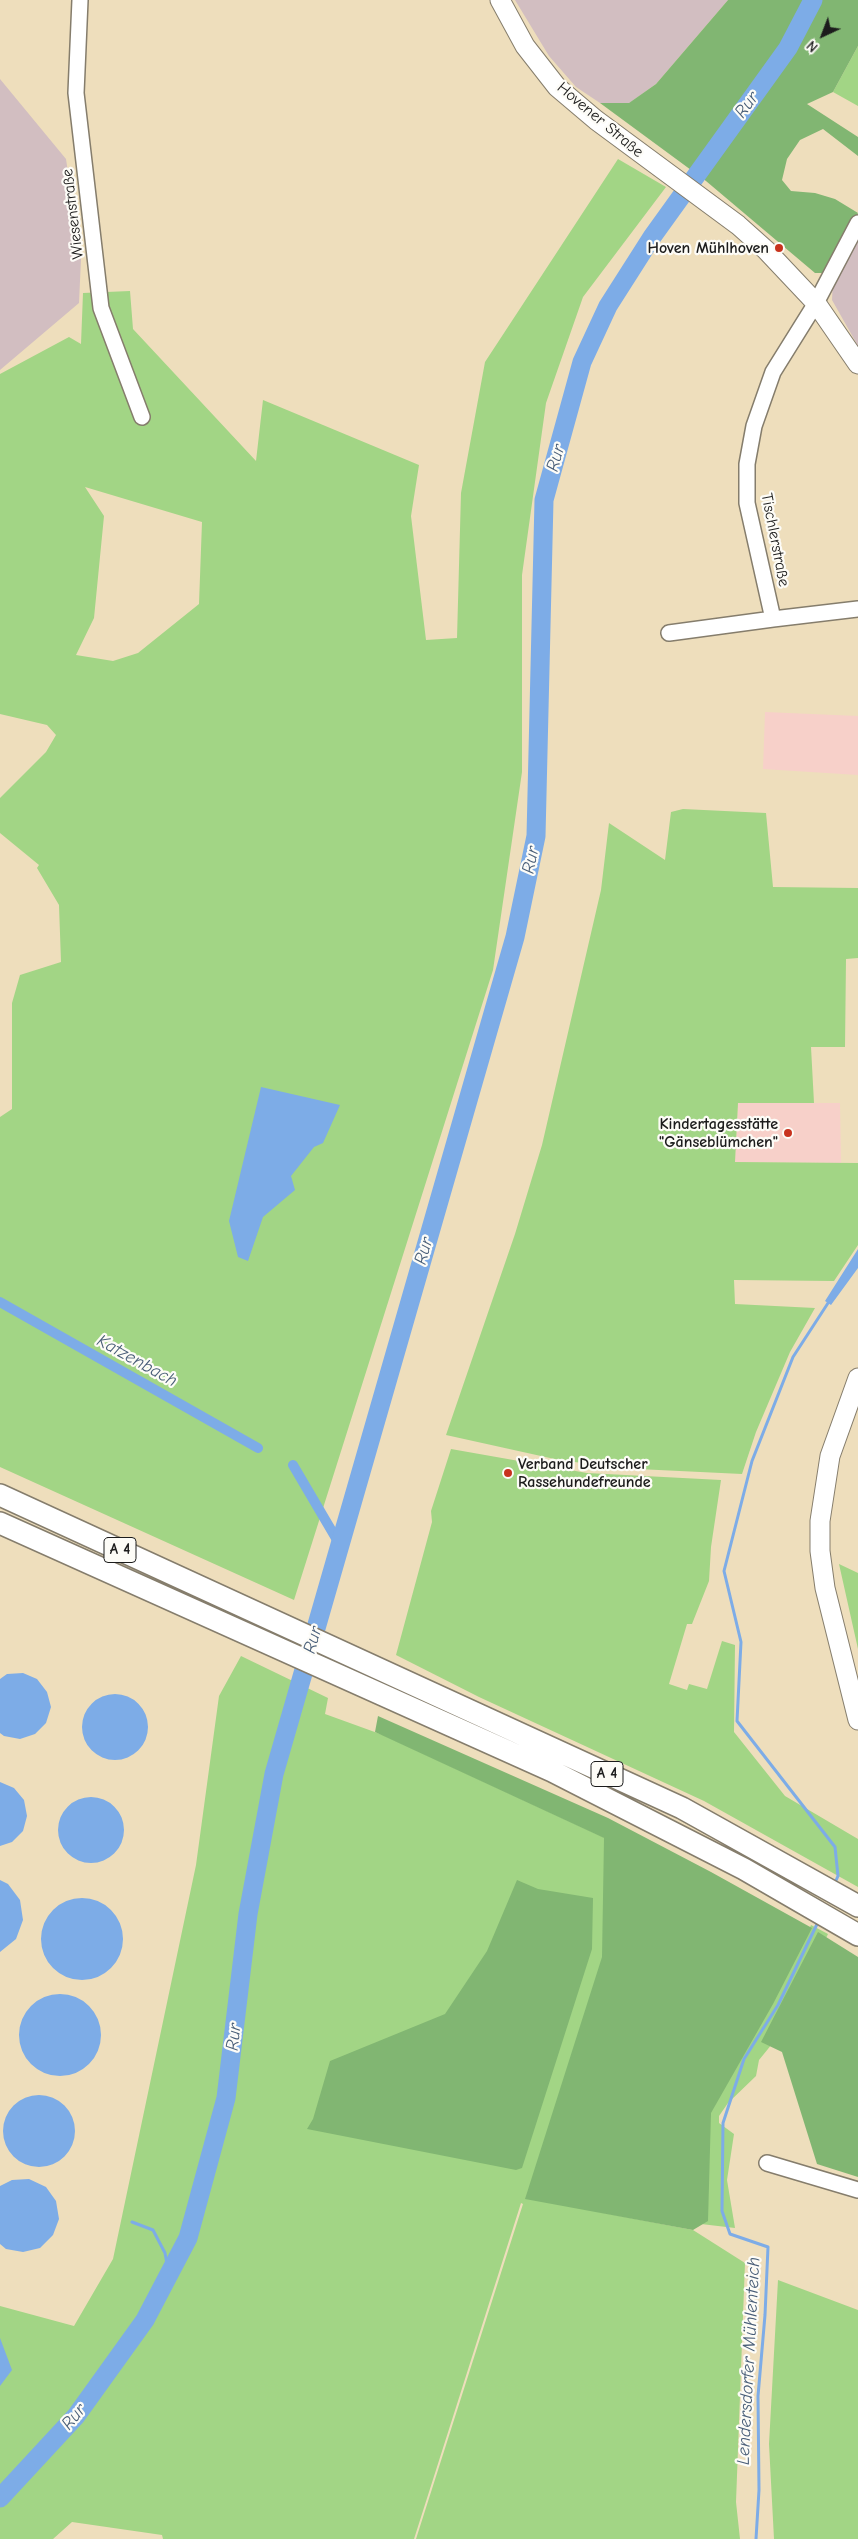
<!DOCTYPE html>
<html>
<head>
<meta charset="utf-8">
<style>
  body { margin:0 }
  #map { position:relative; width:858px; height:2539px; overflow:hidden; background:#eedebc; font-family:"Comic Neue",sans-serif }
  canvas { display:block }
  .north { position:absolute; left:798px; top:10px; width:50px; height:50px; -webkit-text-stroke:4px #fdfcf7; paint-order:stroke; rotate:223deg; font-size:14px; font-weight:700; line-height:20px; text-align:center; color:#1c1c1c }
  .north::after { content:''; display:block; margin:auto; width:18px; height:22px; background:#1c1c1c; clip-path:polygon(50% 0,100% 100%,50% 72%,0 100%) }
</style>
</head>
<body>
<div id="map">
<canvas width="858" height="2539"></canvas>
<div class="north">N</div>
</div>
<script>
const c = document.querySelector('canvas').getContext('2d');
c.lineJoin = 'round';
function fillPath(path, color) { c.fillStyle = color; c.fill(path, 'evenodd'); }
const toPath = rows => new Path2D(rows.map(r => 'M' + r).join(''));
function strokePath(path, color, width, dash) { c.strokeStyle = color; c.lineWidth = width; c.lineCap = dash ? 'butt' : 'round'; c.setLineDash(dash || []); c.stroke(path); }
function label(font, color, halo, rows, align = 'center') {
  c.font = font + ' "Comic Neue",sans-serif'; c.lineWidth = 4.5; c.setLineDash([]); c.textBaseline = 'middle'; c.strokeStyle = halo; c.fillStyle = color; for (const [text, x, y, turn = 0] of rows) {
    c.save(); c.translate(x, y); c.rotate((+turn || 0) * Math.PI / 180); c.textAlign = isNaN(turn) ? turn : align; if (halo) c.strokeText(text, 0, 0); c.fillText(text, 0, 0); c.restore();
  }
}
fillPath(toPath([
  [765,712,858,716,858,775,763,769],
  [738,1103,840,1103,841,1163,735,1162]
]), '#f7d0c9');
fillPath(toPath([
  [515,0,728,0,656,84,628,104,600,103,576,87,549,56],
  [0,79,66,159,81,259,79,303,0,370],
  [858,234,858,346,832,300,833,279]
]), '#d2bec1');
fillPath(toPath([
  [858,46,858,106,833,92],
  [618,159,666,187,583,297,546,403,522,575,522,772,493,970,294,1600,0,1467,0,1117,12,1109,12,1003,20,975,61,962,59,905,37,868,39,865,0,833,0,798,46,752,56,735,47,725,0,714,0,374,69,337,81,344,83,293,130,291,133,329,256,461,263,400,419,465,411,516,426,640,457,638,461,493,485,362],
  [85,487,202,522,199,604,138,653,113,661,76,655,94,618,104,516],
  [683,809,766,813,773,887,858,888,858,958,846,959,845,1047,811,1047,814,1103,738,1103,735,1162,858,1163,858,1245,834,1281,734,1280,735,1304,815,1308,790,1352,756,1432,742,1474,617,1468,612,1460,606,1466,559,1460,446,1435,515,1234,542,1145,601,890,609,823,665,860,671,812],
  [451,1449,587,1473,721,1480,711,1547,709,1581,692,1624,687,1624,669,1684,687,1690,689,1684,707,1689,722,1641,735,1645,734,1732,785,1796,858,1839,858,1887,704,1801,479,1697,396,1655,432,1522,431,1511],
  [839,1564,858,1573,858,1649],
  [241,1656,328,1698,325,1714,383,1735,605,1838,803,1943,811,1925,828,1934,781,2033,759,2060,756,2076,728,2103,719,2116,719,2123,734,2134,727,2180,735,2228,599,2212,693,2230,745,2263,736,2502,740,2539,416,2539,523,2204,521,2203,414,2539,163,2539,162,2535,72,2522,53,2539,0,2539,0,2306,74,2326,113,2259,196,1865,219,1696],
  [778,2280,858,2310,858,2539,774,2539,769,2444]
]), '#a2d585');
fillPath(toPath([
  [728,0,858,0,858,46,833,92,807,104,858,137,858,156,823,129,800,140,787,159,782,180,791,191,815,193,835,199,858,213,825,273,815,273,706,181,600,103,629,103,656,84],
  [378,1716,608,1818,711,1872,812,1928,773,2004,711,2113,708,2221,693,2230,525,2199,602,1957,604,1838,375,1732],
  [517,1880,538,1889,593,1898,592,1949,522,2168,516,2170,307,2129,313,2119,330,2061,445,2014,487,1951],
  [818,1932,858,1957,858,2177,817,2164,782,2052,761,2042]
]), '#81b672');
fillPath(toPath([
  [261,1087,340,1105,323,1143,314,1147,291,1176,295,1190,263,1217,248,1261,238,1257,229,1221],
  [858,1249,858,1268,831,1305,825,1301],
  [23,1673,37,1679,47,1692,51,1707,46,1723,35,1734,20,1739,4,1736,0,1733,0,1679,7,1674],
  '82 1727a33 33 0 1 1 66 0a33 33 0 1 1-66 0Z',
  [0,1782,14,1788,24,1800,27,1816,23,1831,12,1842,0,1846],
  '58 1830a33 33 0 1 1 66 0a33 33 0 1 1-66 0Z',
  [0,1880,8,1884,20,1900,23,1920,16,1939,0,1952],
  '41 1939a41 41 0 1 1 82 0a41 41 0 1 1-82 0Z',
  '19 2035a41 41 0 1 1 82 0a41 41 0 1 1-82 0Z',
  '3 2131a36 36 0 1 1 72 0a36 36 0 1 1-72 0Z',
  [29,2179,46,2187,56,2201,59,2219,53,2235,40,2248,23,2252,6,2249,0,2244,0,2186,12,2180],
  [0,2338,12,2370,0,2386]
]), '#7dace7');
strokePath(toPath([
  [830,1300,793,1357,752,1461,724,1571,741,1642,737,1721,835,1847,838,1876,834,1885],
  [132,2222,153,2230,165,2253,169,2275],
  [756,2539,759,2490,758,2396,765,2315,768,2247,730,2234,722,2211,723,2123,744,2059,778,2005,819,1920]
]), '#7dace7', 3);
strokePath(toPath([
  [0,1302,258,1448],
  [293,1465,340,1545]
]), '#7dace7', 10);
strokePath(toPath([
  [0,2498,76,2416,145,2320,188,2238,226,2098,248,1914,274,1774,515,937,536,836,544,500,582,362,608,306,652,237,788,48,813,0]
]), '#7dace7', 19);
const minor = toPath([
  [80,0,76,93,101,308,142,417],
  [858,223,816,303,773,372,754,426,747,464,747,503,773,619,858,609],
  [669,633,773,619],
  [767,2163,858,2190]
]);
const major = toPath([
  [500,0,525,46,557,87,596,120,738,225,766,250,816,303,858,364],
  [858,1378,830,1456,820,1521,820,1551,825,1588,858,1720]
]);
const highway = toPath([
  [0,1495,682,1808,858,1906],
  [0,1523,552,1771,744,1869,858,1935]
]);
strokePath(minor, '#857d6c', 18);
strokePath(major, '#857d6c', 21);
strokePath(highway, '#857d6c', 24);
strokePath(minor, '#fff', 15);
strokePath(major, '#fff', 19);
strokePath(highway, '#fff', 21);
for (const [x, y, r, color] of [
  [779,248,5,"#c8321e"],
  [788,1133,5,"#c8321e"],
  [508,1473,5,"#c8321e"]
]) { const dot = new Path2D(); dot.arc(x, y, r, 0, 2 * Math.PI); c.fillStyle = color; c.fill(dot); strokePath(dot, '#fdfcf7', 2); }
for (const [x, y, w] of [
  [120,1550,32],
  [607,1774,32]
]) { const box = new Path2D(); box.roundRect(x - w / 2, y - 12.5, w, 25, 4); c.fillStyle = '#fdfcf7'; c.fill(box); strokePath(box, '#1c1c1c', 1); }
label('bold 15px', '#1c1c1c', null, [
  ["A 4",120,1550],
  ["A 4",607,1774]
]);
label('16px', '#1c1c1c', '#fdfcf7', [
  ["Hovener Straße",600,120,40],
  ["Wiesenstraße",73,214,-97],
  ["Tischlerstraße",775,540,79]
]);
label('bold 16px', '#1c1c1c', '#fdfcf7', [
  ["Hoven Mühlhoven",769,248],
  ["Kindertagesstätte",778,1124],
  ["\"Gänseblümchen\"",778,1142],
  ["Verband Deutscher",518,1464,"left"],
  ["Rassehundefreunde",518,1482,"left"]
], 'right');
label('italic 18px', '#485d77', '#fdfcf7', [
  ["Rur",747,105,-54],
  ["Rur",556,458,-74],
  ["Rur",531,860,-78],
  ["Rur",424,1251,-74],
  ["Katzenbach",137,1361,29],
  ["Rur",313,1640,-74],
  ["Rur",234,2037,-83],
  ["Lendersdorfer Mühlenteich",749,2361,-87],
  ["Rur",74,2417,-50]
]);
</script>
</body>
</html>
